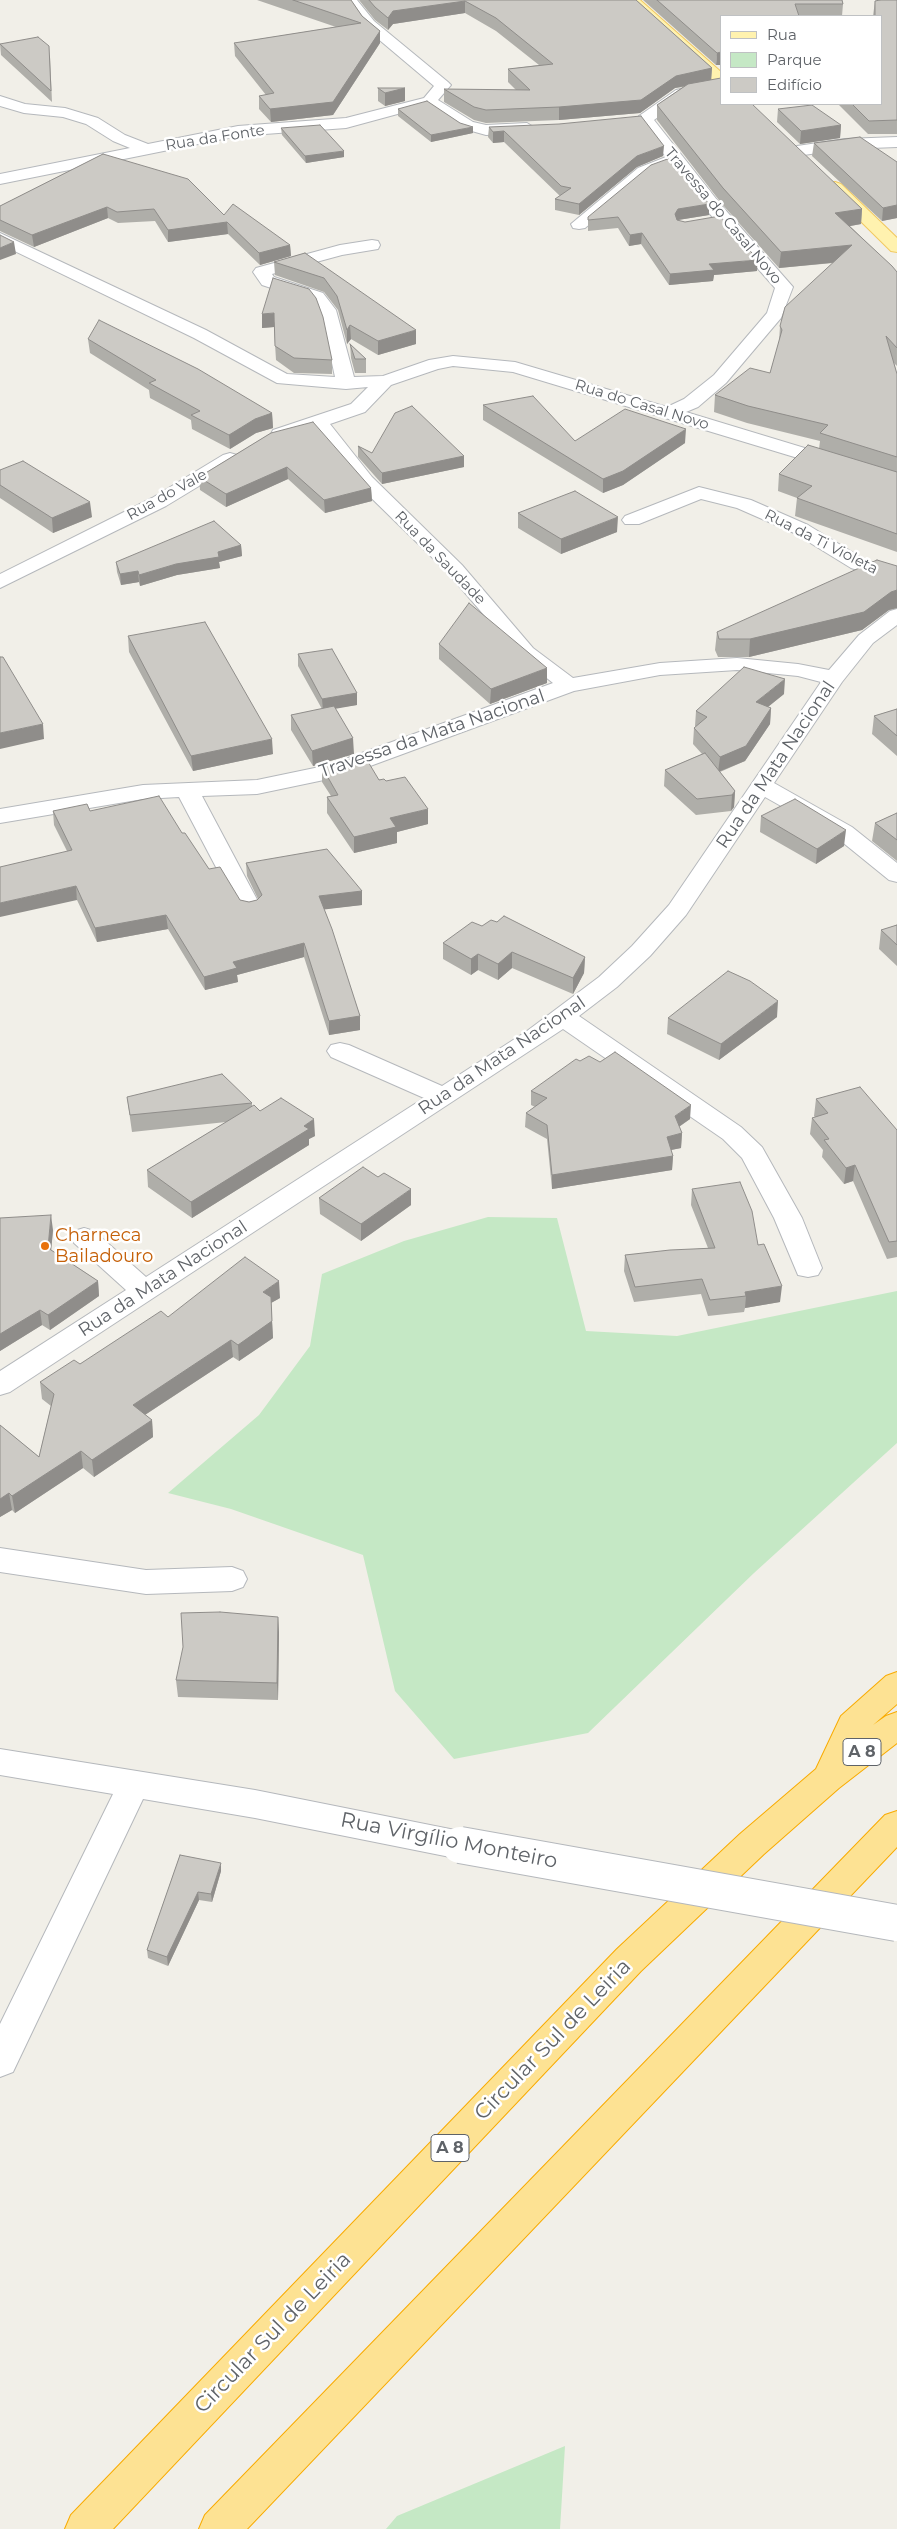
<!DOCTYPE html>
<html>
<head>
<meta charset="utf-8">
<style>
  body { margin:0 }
  #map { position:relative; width:897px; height:2529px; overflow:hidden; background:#f1efe8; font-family:Montserrat,sans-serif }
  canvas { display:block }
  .legend { position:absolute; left:720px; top:15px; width:162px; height:90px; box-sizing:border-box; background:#fff; border:1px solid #bfc1c3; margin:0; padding:6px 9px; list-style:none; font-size:15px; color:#5f6368 }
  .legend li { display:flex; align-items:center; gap:10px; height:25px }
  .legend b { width:25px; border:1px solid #bfc1c3 }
</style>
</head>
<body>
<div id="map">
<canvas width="897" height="2529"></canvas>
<ul class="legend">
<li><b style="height:6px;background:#fff2af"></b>Rua</li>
<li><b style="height:14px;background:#c5e8c5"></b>Parque</li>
<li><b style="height:14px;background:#cccac5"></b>Edifício</li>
</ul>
</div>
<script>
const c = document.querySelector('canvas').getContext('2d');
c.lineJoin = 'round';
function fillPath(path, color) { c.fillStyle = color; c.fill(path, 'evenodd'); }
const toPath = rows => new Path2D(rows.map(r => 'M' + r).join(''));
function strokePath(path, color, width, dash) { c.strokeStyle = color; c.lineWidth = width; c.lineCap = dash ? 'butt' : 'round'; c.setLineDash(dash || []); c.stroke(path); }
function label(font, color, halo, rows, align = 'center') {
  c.font = font + ' Montserrat,sans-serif'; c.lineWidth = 5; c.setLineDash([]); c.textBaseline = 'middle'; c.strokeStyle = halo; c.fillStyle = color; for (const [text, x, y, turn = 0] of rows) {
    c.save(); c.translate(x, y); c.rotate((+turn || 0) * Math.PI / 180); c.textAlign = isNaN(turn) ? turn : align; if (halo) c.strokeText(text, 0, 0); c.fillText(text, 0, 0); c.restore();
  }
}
fillPath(toPath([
  [488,1217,557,1218,586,1331,677,1336,897,1291,897,1443,754,1573,588,1733,454,1759,395,1691,363,1555,231,1509,168,1493,259,1415,310,1346,322,1274,404,1241],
  [565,2446,560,2529,386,2529,397,2516]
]), '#c5e8c5');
const minor = toPath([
  [342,0,357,0,374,21,448,82,451,85,438,100,473,122,486,125,527,123,535,128,527,133,486,135,461,128,427,106,346,128,238,136,0,184,0,174,130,148,113,141,86,124,63,117,24,113,0,106,0,96,25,104,65,108,98,118,125,135,148,144,238,126,346,118,424,98,434,86,364,27,342,0],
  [721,81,721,91,686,97,654,120,721,205,793,287,781,318,726,383,698,407,686,412,897,476,897,488,513,372,453,366,438,369,391,385,365,412,330,424,372,477,462,565,533,648,573,678,660,663,737,658,798,664,829,670,859,635,890,611,897,609,897,625,873,643,842,682,774,783,852,827,897,863,897,882,889,880,836,837,765,797,686,915,650,956,617,987,579,1016,741,1127,762,1147,802,1218,822,1268,818,1275,808,1277,798,1275,774,1218,742,1158,723,1139,563,1029,10,1392,0,1395,0,1371,126,1290,74,1243,70,1237,74,1231,84,1228,94,1231,146,1277,424,1098,331,1057,327,1051,331,1045,340,1043,349,1045,442,1086,527,1031,599,977,632,946,669,905,821,682,798,676,737,670,660,675,574,691,343,776,257,794,202,796,261,907,257,912,249,914,241,912,237,907,179,797,143,799,0,823,0,809,143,785,257,780,329,765,553,683,519,656,448,573,358,485,314,429,280,440,273,438,271,434,273,430,351,404,368,387,346,389,277,383,194,338,0,244,0,233,206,330,287,374,335,377,325,330,318,311,311,301,262,285,253,272,256,268,340,245,372,240,378,241,380,245,378,249,342,255,272,274,274,277,323,293,336,310,354,377,383,376,429,360,453,356,515,362,667,407,684,399,714,375,767,313,775,288,709,213,673,165,650,174,585,228,579,229,573,228,571,224,638,168,666,157,637,119,639,116,676,90,721,81],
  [897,137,897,147,845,149,797,156,789,151,797,146,845,139,897,137],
  [230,453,237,455,240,459,237,463,166,506,0,588,0,574,152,498,223,455,230,453],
  [699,487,751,500,808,525,865,560,897,570,897,583,851,568,794,533,737,508,701,499,639,524,625,524,622,520,625,516,699,487],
  [0,1548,146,1570,232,1567,243,1571,247,1579,243,1587,232,1591,146,1594,0,1572,0,1548],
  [0,1749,255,1790,460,1831,472,1835,477,1845,472,1855,460,1859,255,1818,143,1799,13,2072,0,2077,0,2024,113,1794,0,1775,0,1749]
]);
const major = toPath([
  [625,0,640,0,721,72,721,84,716,83,625,0],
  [835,182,841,184,897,238,897,252,891,251,829,190,827,187,829,184,835,182]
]);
const highway = toPath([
  [897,1672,897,1704,873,1725,886,1716,897,1712,897,1743,839,1788,764,1854,641,1971,113,2529,65,2529,71,2515,617,1949,740,1834,816,1769,841,1716,886,1676,897,1672],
  [897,1811,897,1847,247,2529,199,2529,205,2515,885,1815,897,1811]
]);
strokePath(minor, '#b5b8bc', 2);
strokePath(major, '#f2c960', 2);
strokePath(highway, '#f9ab00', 2);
fillPath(minor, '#fff');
fillPath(major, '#fff2af');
fillPath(highway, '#fde293');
const minorBridge = toPath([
  [460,1845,897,1923]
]);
strokePath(minorBridge, '#b5b8bc', 38, []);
strokePath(minorBridge, '#fff', 36);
fillPath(toPath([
  [257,0,351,0,362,16,380,31,380,43,333,115,271,122,259,109,259,96,266,95,235,56,234,43,336,27],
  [359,0,636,0,712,68,711,80,862,209,861,224,850,226,897,272,897,366,894,363,897,374,897,552,795,516,797,498,778,491,779,474,819,449,820,441,747,423,714,412,715,395,770,373,779,342,780,326,833,263,779,268,722,204,657,120,657,105,683,87,675,88,640,113,559,120,486,123,474,120,444,102,444,89,516,90,508,82,508,69,539,65,496,31,465,13,393,24,388,30,375,20],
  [643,0,842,0,843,4,842,16,721,16,716,65],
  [897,0,897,134,868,134,838,104,881,104,881,16,873,16,875,1],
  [0,44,50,57,52,102,1,55],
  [378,88,405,88,405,101,385,106,378,101],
  [398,109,473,133,431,142,398,116],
  [778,109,841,125,840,138,800,144,777,122],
  [489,127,663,156,637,167,579,215,555,210,555,199,560,196,504,142,493,143,488,137],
  [281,128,344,157,306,163,282,135],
  [814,143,897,162,897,218,882,221,812,156],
  [103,154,224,215,290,245,291,256,260,265,228,234,168,242,155,221,118,223,108,218,34,247,0,231,0,206],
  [709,204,709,215,678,220,757,271,714,275,713,281,669,285,641,244,629,246,618,228,588,231,588,220],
  [305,253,416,344,378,355,351,339,347,344,338,310,324,292,275,275,274,262],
  [262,314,332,360,332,374,294,373,276,360,274,327,262,328],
  [88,339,272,413,273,428,256,433,230,449,192,429,191,420,150,398,149,390,90,353],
  [350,344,366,359,366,373,355,373,351,358],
  [483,405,575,441,685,443,623,485,603,493,483,420],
  [271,433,371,488,372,501,325,513,288,479,226,507,200,490,199,477],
  [358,446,372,453,464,456,464,467,382,484,358,457],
  [0,470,92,517,53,533,0,498],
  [518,513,617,532,561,554,518,528],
  [241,545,242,556,219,562,220,568,177,575,140,586,139,582,121,585,117,572,116,562],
  [897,566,897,608,889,610,862,630,749,657,718,657,715,650,717,632],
  [128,636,273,754,193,771,129,652],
  [439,644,547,683,490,704,439,659],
  [298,654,357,693,357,705,335,708,354,754,313,766,291,730,291,715,322,709,298,666],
  [784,694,768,707,771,708,770,724,745,761,720,772,735,791,734,807,731,811,696,815,664,786,665,770,702,754,693,744,694,728,696,727,695,726,696,711],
  [897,709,897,756,872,734,874,716],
  [322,767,386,781,428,824,397,832,397,843,354,853,327,813,327,797,331,796,322,782],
  [53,811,90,811,182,833,209,869,240,900,249,902,257,900,258,899,247,876,246,863,362,891,362,905,324,909,360,1016,360,1030,329,1035,304,957,237,975,238,982,205,990,168,929,97,942,77,900,67,851,54,825],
  [897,813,897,861,872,841,875,823],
  [761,816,844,846,816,864,760,832],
  [897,925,897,966,879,949,881,930],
  [443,943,585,957,584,973,573,994,512,968,498,980,478,970,471,975,443,959],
  [777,1017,719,1060,667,1034,668,1018],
  [531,1091,690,1119,679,1127,682,1133,681,1148,671,1150,673,1156,672,1170,552,1189,547,1139,525,1127,526,1113,535,1107,531,1105],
  [127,1097,252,1103,252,1106,260,1111,315,1136,309,1139,309,1145,192,1218,148,1187,147,1170,226,1122,132,1132],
  [816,1099,897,1130,897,1257,887,1259,853,1181,844,1184,822,1157,823,1150,810,1134,812,1118,815,1117,814,1116],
  [692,1189,758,1245,780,1302,745,1308,744,1312,708,1316,701,1294,634,1302,624,1271,625,1255,708,1248,691,1205],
  [319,1198,411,1205,361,1241,320,1214],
  [0,1218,53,1230,51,1250,98,1281,99,1296,50,1330,42,1325,0,1351],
  [280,1298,271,1303,273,1338,239,1361,233,1357,145,1415,152,1420,153,1437,94,1477,83,1468,15,1513,12,1510,0,1517,0,1425,39,1457,51,1406,42,1399,40,1382,80,1364,168,1317],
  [278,1617,279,1633,278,1700,178,1697,176,1680],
  [180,1855,221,1871,212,1902,199,1900,168,1966,148,1958,147,1950]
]), '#afaea9');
fillPath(toPath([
  [465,1,465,13,393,24,388,30,388,18,393,11],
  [380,31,380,43,333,115,271,122,270,109],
  [721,52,721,65,716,65,717,53],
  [712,68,711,81,675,88,640,113,559,120,559,107,676,76],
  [405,88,405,101,385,106,385,93],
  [841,125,840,138,800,144,801,131],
  [473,127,473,133,431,142,431,135],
  [504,131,504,142,493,143,493,132],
  [664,146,663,156,637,167,579,215,579,204,637,156],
  [344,151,344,157,306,163,305,156],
  [709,204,709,215,678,220,674,225,675,214,678,209],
  [897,205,897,218,882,221,883,208],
  [107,207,108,218,34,247,32,235],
  [862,209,861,224,834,229,835,213],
  [227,222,228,234,168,242,168,230],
  [642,233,641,244,629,246,630,235],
  [14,242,16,254,0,260,0,248],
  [290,245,291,256,260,265,259,253],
  [852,245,850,261,779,268,781,252],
  [758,260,757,271,714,275,713,281,669,285,670,274,709,264],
  [274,313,274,327,262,328,262,314],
  [350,325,351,339,347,344,347,330],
  [416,330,416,344,378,355,378,341],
  [272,413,273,428,256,433,230,449,229,435,255,419],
  [686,429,685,443,623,485,603,493,603,479],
  [464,456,464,467,382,484,382,473],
  [287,467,288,479,226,507,226,494],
  [371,488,372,501,325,513,324,500],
  [90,502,92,517,53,533,52,518],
  [618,517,617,532,561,554,561,539],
  [241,545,242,556,219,562,220,568,177,575,140,586,139,575],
  [138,571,139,582,121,585,120,574],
  [897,590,897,608,889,610,862,630,749,657,750,639],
  [547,668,547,683,490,704,491,689],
  [785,679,784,694,754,718,756,702],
  [357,693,357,705,323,711,322,699],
  [771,708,770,724,745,761,718,772,720,757],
  [43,724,44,739,0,749,0,733],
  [353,738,354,754,313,766,312,751],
  [272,739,273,754,193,771,191,756],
  [735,791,734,807,731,811,732,795],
  [428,809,428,824,397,832,397,843,354,853,354,837,390,818],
  [846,830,844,846,816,864,817,849],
  [76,886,77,900,0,917,0,903],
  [362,891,362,905,320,910,319,896],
  [166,915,168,929,97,942,95,928],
  [304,943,304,957,237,975,238,982,205,990,204,977,233,962],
  [512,952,512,968,498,980,498,964],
  [478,954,478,970,471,975,471,959],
  [585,957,584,973,573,994,573,978],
  [778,1001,777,1017,719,1060,721,1044],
  [360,1016,360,1030,329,1035,329,1021],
  [691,1105,690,1119,674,1130,675,1116],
  [314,1119,315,1136,309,1139,309,1145,192,1218,191,1202],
  [682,1133,681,1148,666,1151,667,1137],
  [673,1156,672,1170,552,1189,552,1175],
  [855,1165,853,1181,844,1184,846,1168],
  [411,1189,411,1205,361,1241,361,1224],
  [51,1215,53,1230,50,1263,48,1248],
  [98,1281,99,1296,50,1330,48,1315],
  [279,1281,280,1298,271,1303,273,1338,239,1361,238,1345,263,1292],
  [782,1286,780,1302,745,1308,746,1296,745,1292],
  [40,1310,42,1325,0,1351,0,1334],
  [231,1340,233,1357,134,1422,133,1405],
  [152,1420,153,1437,94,1477,92,1460],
  [81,1451,83,1468,15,1513,12,1496],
  [9,1493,12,1510,0,1517,0,1499],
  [278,1617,279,1633,278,1700,277,1683],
  [221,1863,221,1871,212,1902,211,1894],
  [198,1892,199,1900,168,1966,167,1957]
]), '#8f8d8a');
const building = toPath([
  [293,0,351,0,362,16,380,31,333,102,270,109,259,96,274,93,234,43,361,23,293,0],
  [369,0,636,0,712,68,676,76,641,100,559,107,486,110,474,107,444,89,530,90,508,69,553,64,496,18,465,1,393,11,388,18,375,7,369,0],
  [657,0,842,0,843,4,795,4,799,16,721,16,721,52,717,53,657,0],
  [880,0,897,0,897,120,869,121,852,104,881,104,881,16,875,16,875,1,880,0],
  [38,37,49,46,51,91,0,44,38,37],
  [721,78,721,104,752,104,862,209,835,213,892,266,897,272,897,348,886,336,897,374,897,457,820,433,828,425,748,406,715,395,750,368,770,373,782,330,780,326,785,307,852,245,781,252,723,188,657,105,688,84,721,78],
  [378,88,405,88,385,93,378,88],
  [427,101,460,123,473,127,431,135,398,109,427,101],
  [812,105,841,125,801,131,778,109,812,105],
  [641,116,664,146,637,156,579,204,555,199,571,188,561,186,504,131,493,132,489,127,559,124,641,116],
  [320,125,344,151,305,156,281,128,320,125],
  [860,137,897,162,897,205,883,208,814,143,860,137],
  [103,154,188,179,224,215,233,204,290,245,259,253,227,222,168,230,154,209,117,212,107,207,32,235,0,220,0,206,103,154],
  [673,157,709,204,678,209,675,214,677,220,685,222,720,216,758,260,709,264,714,270,670,274,642,233,630,235,618,217,588,220,588,217,651,165,673,157],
  [0,235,14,242,0,248,0,235],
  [305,253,416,330,378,341,350,325,347,330,337,296,324,278,274,262,305,253],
  [273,278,309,289,316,298,323,317,332,360,294,358,275,346,274,313,262,314,273,278],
  [99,320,198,369,272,413,255,419,229,435,191,415,200,411,149,383,156,380,88,339,99,320],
  [350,344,366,359,355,359,350,344],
  [533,396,575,441,625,409,686,429,623,471,603,479,483,405,533,396],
  [412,406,464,456,382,473,358,446,372,453,395,413,412,406],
  [313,422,371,488,324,500,287,467,226,494,199,477,271,433,313,422],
  [808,445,897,472,897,534,797,498,812,486,779,474,808,445],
  [23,461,90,502,52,518,0,485,0,470,23,461],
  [575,491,618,517,561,539,518,513,575,491],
  [214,521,241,545,218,552,219,557,176,564,139,575,138,571,120,574,116,562,214,521],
  [877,560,897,566,897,590,891,592,864,612,750,639,719,639,717,632,877,560],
  [469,603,547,668,491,689,439,644,469,603],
  [205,622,272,739,191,756,128,636,205,622],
  [332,649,357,693,322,699,298,654,332,649],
  [0,657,3,657,43,724,0,733,0,657],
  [744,667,785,679,756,702,771,708,746,746,720,757,694,728,707,717,696,711,744,667],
  [334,706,353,738,312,751,291,715,334,706],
  [897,709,897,736,874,716,897,709],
  [705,753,735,791,732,795,697,799,665,770,705,753],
  [364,755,379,780,384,779,386,781,405,777,428,809,390,818,396,827,354,837,327,797,338,795,322,767,364,755],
  [159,796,182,833,185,833,209,869,220,867,240,900,249,902,257,900,262,895,246,863,327,849,362,891,319,896,332,929,360,1016,329,1021,304,943,233,962,237,968,204,977,166,915,95,928,76,886,0,903,0,867,72,850,53,811,87,804,90,811,159,796],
  [795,799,846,830,817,849,761,816,795,799],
  [897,813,897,840,875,823,897,813],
  [504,916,585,957,573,978,512,952,498,964,478,954,471,959,443,943,472,922,482,926,491,920,497,922,504,916],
  [897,925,897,945,881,930,897,925],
  [728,971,750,981,778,1001,721,1044,668,1018,728,971],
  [615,1052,691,1105,675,1116,682,1133,667,1137,673,1156,552,1175,547,1125,526,1113,547,1098,531,1091,576,1059,580,1061,589,1056,600,1062,615,1052],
  [222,1074,252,1103,130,1115,127,1097,222,1074],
  [860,1087,897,1130,897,1241,889,1242,855,1165,846,1168,824,1140,829,1139,812,1118,828,1113,816,1099,860,1087],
  [281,1098,314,1119,304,1126,309,1129,191,1202,147,1170,254,1105,260,1111,281,1098],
  [363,1167,378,1177,384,1173,411,1189,361,1224,319,1198,363,1167],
  [740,1182,752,1211,758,1245,764,1244,782,1286,745,1292,746,1296,710,1300,702,1279,635,1287,625,1255,670,1250,715,1248,692,1189,740,1182],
  [51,1215,48,1248,98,1281,48,1315,40,1310,0,1334,0,1218,51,1215],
  [245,1257,279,1281,263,1292,271,1297,272,1321,238,1345,231,1340,133,1405,152,1420,92,1460,81,1451,12,1496,9,1493,0,1499,0,1425,39,1457,54,1394,40,1382,74,1360,80,1364,161,1311,168,1317,245,1257],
  [220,1612,278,1617,277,1683,176,1680,183,1647,181,1613,220,1612],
  [180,1855,221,1863,211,1894,198,1892,167,1957,147,1950,180,1855]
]);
fillPath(building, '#cccac5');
strokePath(building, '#8f8d8a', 1);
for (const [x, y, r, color] of [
  [45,1246,5,"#e8710a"]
]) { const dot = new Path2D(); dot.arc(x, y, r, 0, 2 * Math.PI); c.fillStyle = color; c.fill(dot); strokePath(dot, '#fff', 2); }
label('15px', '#5f6368', '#fff', [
  ["Rua da Fonte",215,138,-9],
  ["Travessa do Casal Novo",723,216,50],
  ["Rua do Casal Novo",642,405,17],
  ["Rua do Vale",167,495,-29],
  ["Rua da Ti Violeta",821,542,27],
  ["Rua da Saudade",440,558,46]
]);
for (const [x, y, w] of [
  [862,1752,38],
  [450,2148,38]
]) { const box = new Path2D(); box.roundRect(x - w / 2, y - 13.5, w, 27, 4); c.fillStyle = '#fff'; c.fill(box); strokePath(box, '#5f6368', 1); }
label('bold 16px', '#5f6368', null, [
  ["A 8",862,1752],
  ["A 8",450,2148]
]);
label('18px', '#5f6368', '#fff', [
  ["Travessa da Mata Nacional",432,734,-19],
  ["Rua da Mata Nacional",776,765,-56],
  ["Rua da Mata Nacional",502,1056,-34],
  ["Rua da Mata Nacional",163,1279,-33]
]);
label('18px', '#c56008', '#fff', [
  ["Charneca",55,1236],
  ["Bailadouro",55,1257]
], 'left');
label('21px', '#5f6368', '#fff', [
  ["Rua Virgílio Monteiro",449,1841,11],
  ["Circular Sul de Leiria",553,2040,-46],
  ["Circular Sul de Leiria",273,2333,-46]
]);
</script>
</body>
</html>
